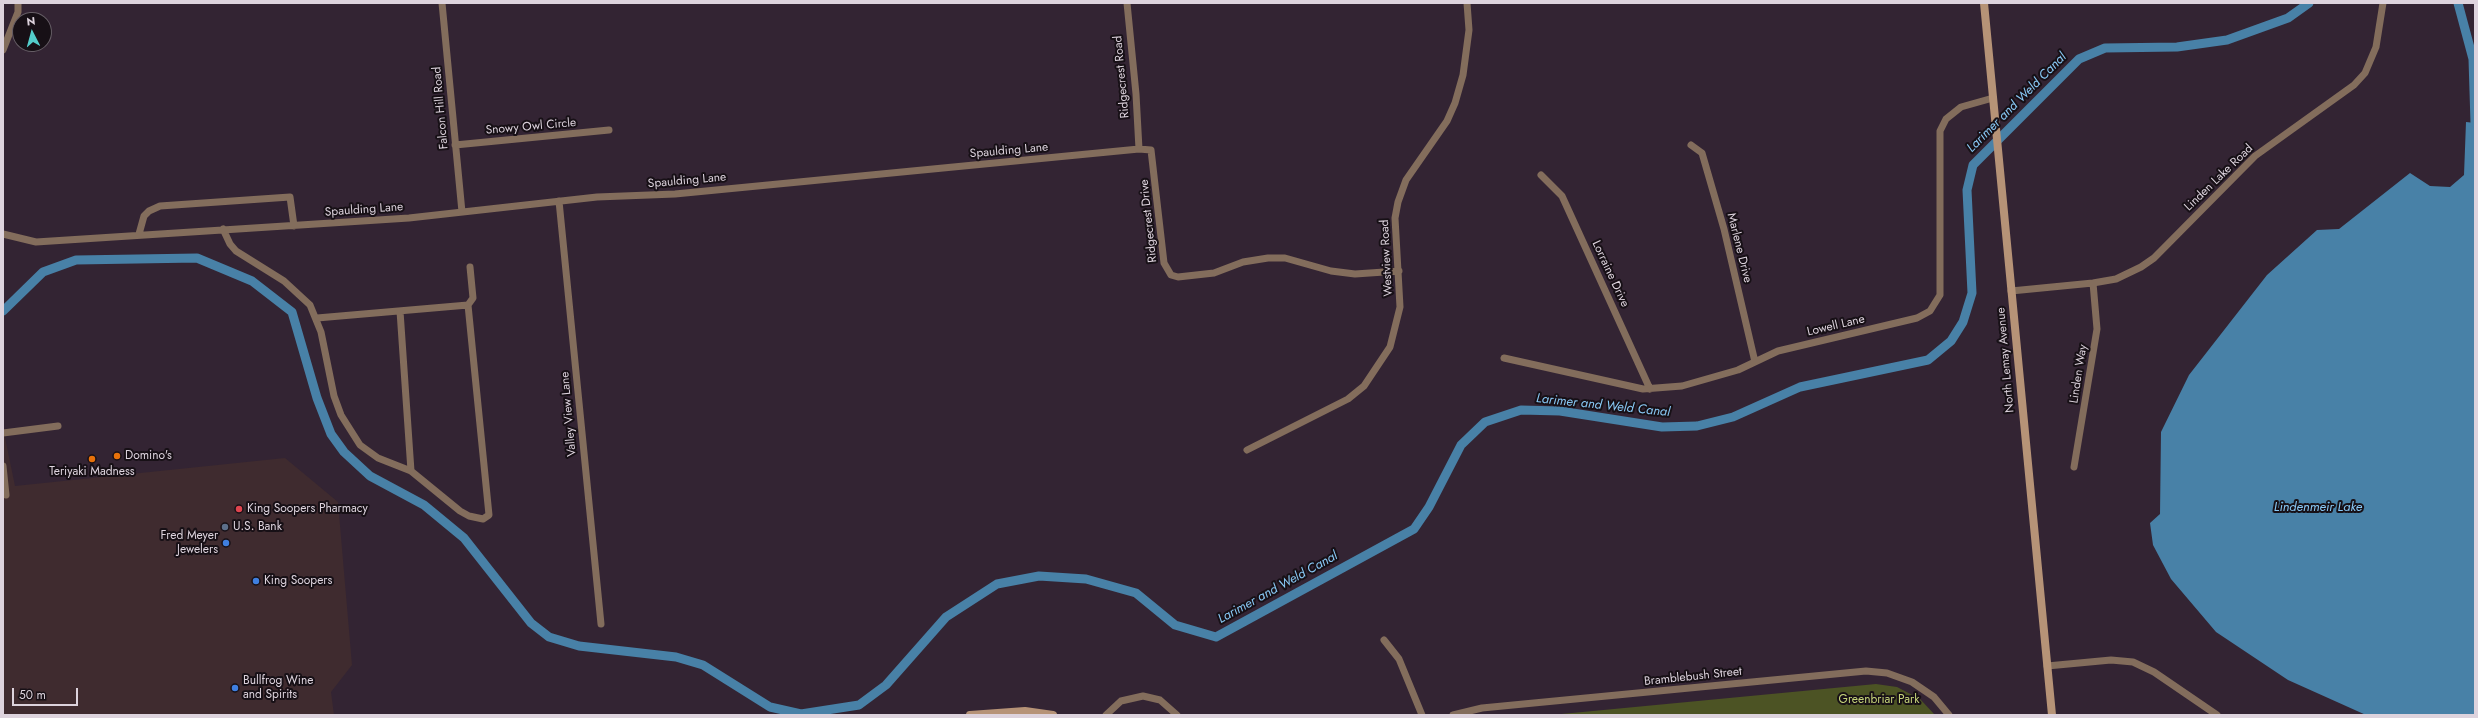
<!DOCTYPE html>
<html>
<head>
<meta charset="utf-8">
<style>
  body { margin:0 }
  #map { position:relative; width:2478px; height:718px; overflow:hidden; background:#332433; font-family:Jost,sans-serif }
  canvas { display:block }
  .frame { position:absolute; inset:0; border:4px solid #ddd3dd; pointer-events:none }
  .north { position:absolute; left:12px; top:12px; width:40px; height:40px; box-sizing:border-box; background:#171016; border:1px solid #665e66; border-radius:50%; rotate:354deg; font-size:11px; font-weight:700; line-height:16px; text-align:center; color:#ddd3dd }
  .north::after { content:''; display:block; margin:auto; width:14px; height:18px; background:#53cdcb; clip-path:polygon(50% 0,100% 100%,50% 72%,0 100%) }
  .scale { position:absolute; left:12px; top:688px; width:66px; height:18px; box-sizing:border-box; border:2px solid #ddd3dd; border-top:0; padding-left:5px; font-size:12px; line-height:14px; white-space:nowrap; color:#ddd3dd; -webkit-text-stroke:3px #171016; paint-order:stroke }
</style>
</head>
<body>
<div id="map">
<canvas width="2478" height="718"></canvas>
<div class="frame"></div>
<div class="north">N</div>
<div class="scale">50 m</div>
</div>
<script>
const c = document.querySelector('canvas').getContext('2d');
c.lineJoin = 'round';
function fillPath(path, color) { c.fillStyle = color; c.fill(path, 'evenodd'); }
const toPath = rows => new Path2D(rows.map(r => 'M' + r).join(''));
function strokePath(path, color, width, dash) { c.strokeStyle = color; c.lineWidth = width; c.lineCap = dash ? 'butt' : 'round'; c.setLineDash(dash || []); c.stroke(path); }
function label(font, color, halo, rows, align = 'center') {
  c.font = font + ' Jost,sans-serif'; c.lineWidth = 4; c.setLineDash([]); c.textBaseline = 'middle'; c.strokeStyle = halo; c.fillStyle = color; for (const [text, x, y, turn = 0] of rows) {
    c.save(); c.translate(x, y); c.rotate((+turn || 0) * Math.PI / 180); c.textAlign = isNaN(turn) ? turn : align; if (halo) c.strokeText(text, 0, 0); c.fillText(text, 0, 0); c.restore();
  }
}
fillPath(toPath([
  [3,428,15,486,285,458,338,502,352,665,331,692,334,715,3,715]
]), '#3f2b2f');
fillPath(toPath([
  [1876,684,1897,687,1920,699,1935,715,1551,715]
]), '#4c5324');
fillPath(toPath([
  [2466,122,2475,123,2475,715,2366,715,2288,680,2216,632,2171,579,2153,545,2150,523,2160,514,2161,432,2189,375,2267,275,2317,230,2339,229,2410,173,2430,186,2450,187,2464,175]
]), '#4881a7');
strokePath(toPath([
  [2458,3,2473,59,2475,123],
  [3,311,43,272,76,260,197,258,252,281,292,312,317,398,331,434,344,452,370,476,424,505,464,538,531,623,549,637,579,646,676,657,703,665,770,707,801,714,859,705,886,685,946,617,997,584,1039,576,1086,579,1136,593,1175,625,1216,637,1414,529,1429,507,1461,445,1485,422,1521,410,1560,411,1662,427,1697,426,1733,417,1800,387,1928,360,1951,341,1963,322,1972,293,1967,190,1973,165,2079,59,2105,48,2177,47,2227,40,2288,18,2309,3]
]), '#4881a7', 9);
strokePath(toPath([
  [442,3,462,212],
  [1127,3,1136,94,1139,149],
  [3,50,18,12,18,3],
  [455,145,609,130],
  [1691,145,1702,153,1724,229,1755,362],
  [1541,175,1562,196,1650,389],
  [559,201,601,624],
  [223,229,230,244,236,251,284,281,310,305,321,332,334,396,341,415,360,445,378,458,411,471,460,511,469,516,483,519,489,515,468,305],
  [3,234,36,242,409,218,597,197,675,194,1139,149,1151,150,1164,263,1171,275,1178,277,1214,273,1243,262,1268,258,1285,258,1331,271,1355,274,1399,271],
  [139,234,144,216,149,211,160,206,290,197,294,226],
  [2011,291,2093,283,2116,279,2141,267,2154,258,2255,156,2354,85,2365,73,2376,47,2383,3],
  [468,305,473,298,470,267],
  [400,311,411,471],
  [317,318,468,305],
  [1504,358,1643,389,1682,386,1738,370,1778,351,1917,318,1930,311,1940,295,1940,131,1946,119,1961,107,1993,98],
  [3,433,58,426],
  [1247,450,1348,399,1364,386,1390,347,1400,307,1395,218,1398,202,1406,180,1447,121,1455,103,1463,75,1469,30,1467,3],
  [3,466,6,495],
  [2074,467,2097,329,2093,283],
  [1384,640,1399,659,1422,715],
  [2047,666,2111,660,2133,662,2154,672,2217,715],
  [1106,715,1121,701,1143,696,1160,700,1177,715],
  [1453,715,1482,708,1866,671,1887,673,1912,682,1934,697,1949,715]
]), '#836d5c', 7);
strokePath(toPath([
  [1984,3,2052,715],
  [970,715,1025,711,1053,715]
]), '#b69377', 8);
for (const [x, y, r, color] of [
  [117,456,4,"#e8710a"],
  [92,459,4,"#e8710a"],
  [239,509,4,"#e0444e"],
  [225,527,4,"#5c6f8a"],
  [226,543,4,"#3f7fe0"],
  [256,581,4,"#3f7fe0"],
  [235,688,4,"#3f7fe0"]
]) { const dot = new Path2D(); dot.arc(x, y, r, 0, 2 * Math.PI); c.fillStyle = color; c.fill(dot); strokePath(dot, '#171016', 1.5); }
label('12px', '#ddd3dd', '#171016', [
  ["Ridgecrest Road",1122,77,-95],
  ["Falcon Hill Road",441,108,-95],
  ["Snowy Owl Circle",531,127,-5],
  ["Spaulding Lane",1009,151,-5],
  ["Linden Lake Road",2219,178,-44],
  ["Spaulding Lane",687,181,-5],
  ["Spaulding Lane",364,210,-4],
  ["Ridgecrest Drive",1149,221,-96],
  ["Marlene Drive",1739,248,76],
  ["Westview Road",1387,258,-93],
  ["Lorraine Drive",1610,274,65],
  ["Lowell Lane",1836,326,-13],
  ["North Lemay Avenue",2006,360,-95],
  ["Linden Way",2079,374,-81],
  ["Valley View Lane",569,414,-95],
  ["Bramblebush Street",1693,677,-6]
]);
label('12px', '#ddd3dd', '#171016', [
  ["Domino's",125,456],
  ["Teriyaki Madness",92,472,"center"],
  ["King Soopers Pharmacy",247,509],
  ["U.S. Bank",233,527],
  ["Fred Meyer",218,536,"right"],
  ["Jewelers",218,550,"right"],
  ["King Soopers",264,581],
  ["Bullfrog Wine",243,681],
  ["and Spirits",243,695]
], 'left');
label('12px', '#c5d37a', '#171016', [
  ["Greenbriar Park",1879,700]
]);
label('italic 13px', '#89c9f6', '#171016', [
  ["Larimer and Weld Canal",2017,103,-45],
  ["Larimer and Weld Canal",1603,406,6],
  ["Lindenmeir Lake",2318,508],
  ["Larimer and Weld Canal",1278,588,-29]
]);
</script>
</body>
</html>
